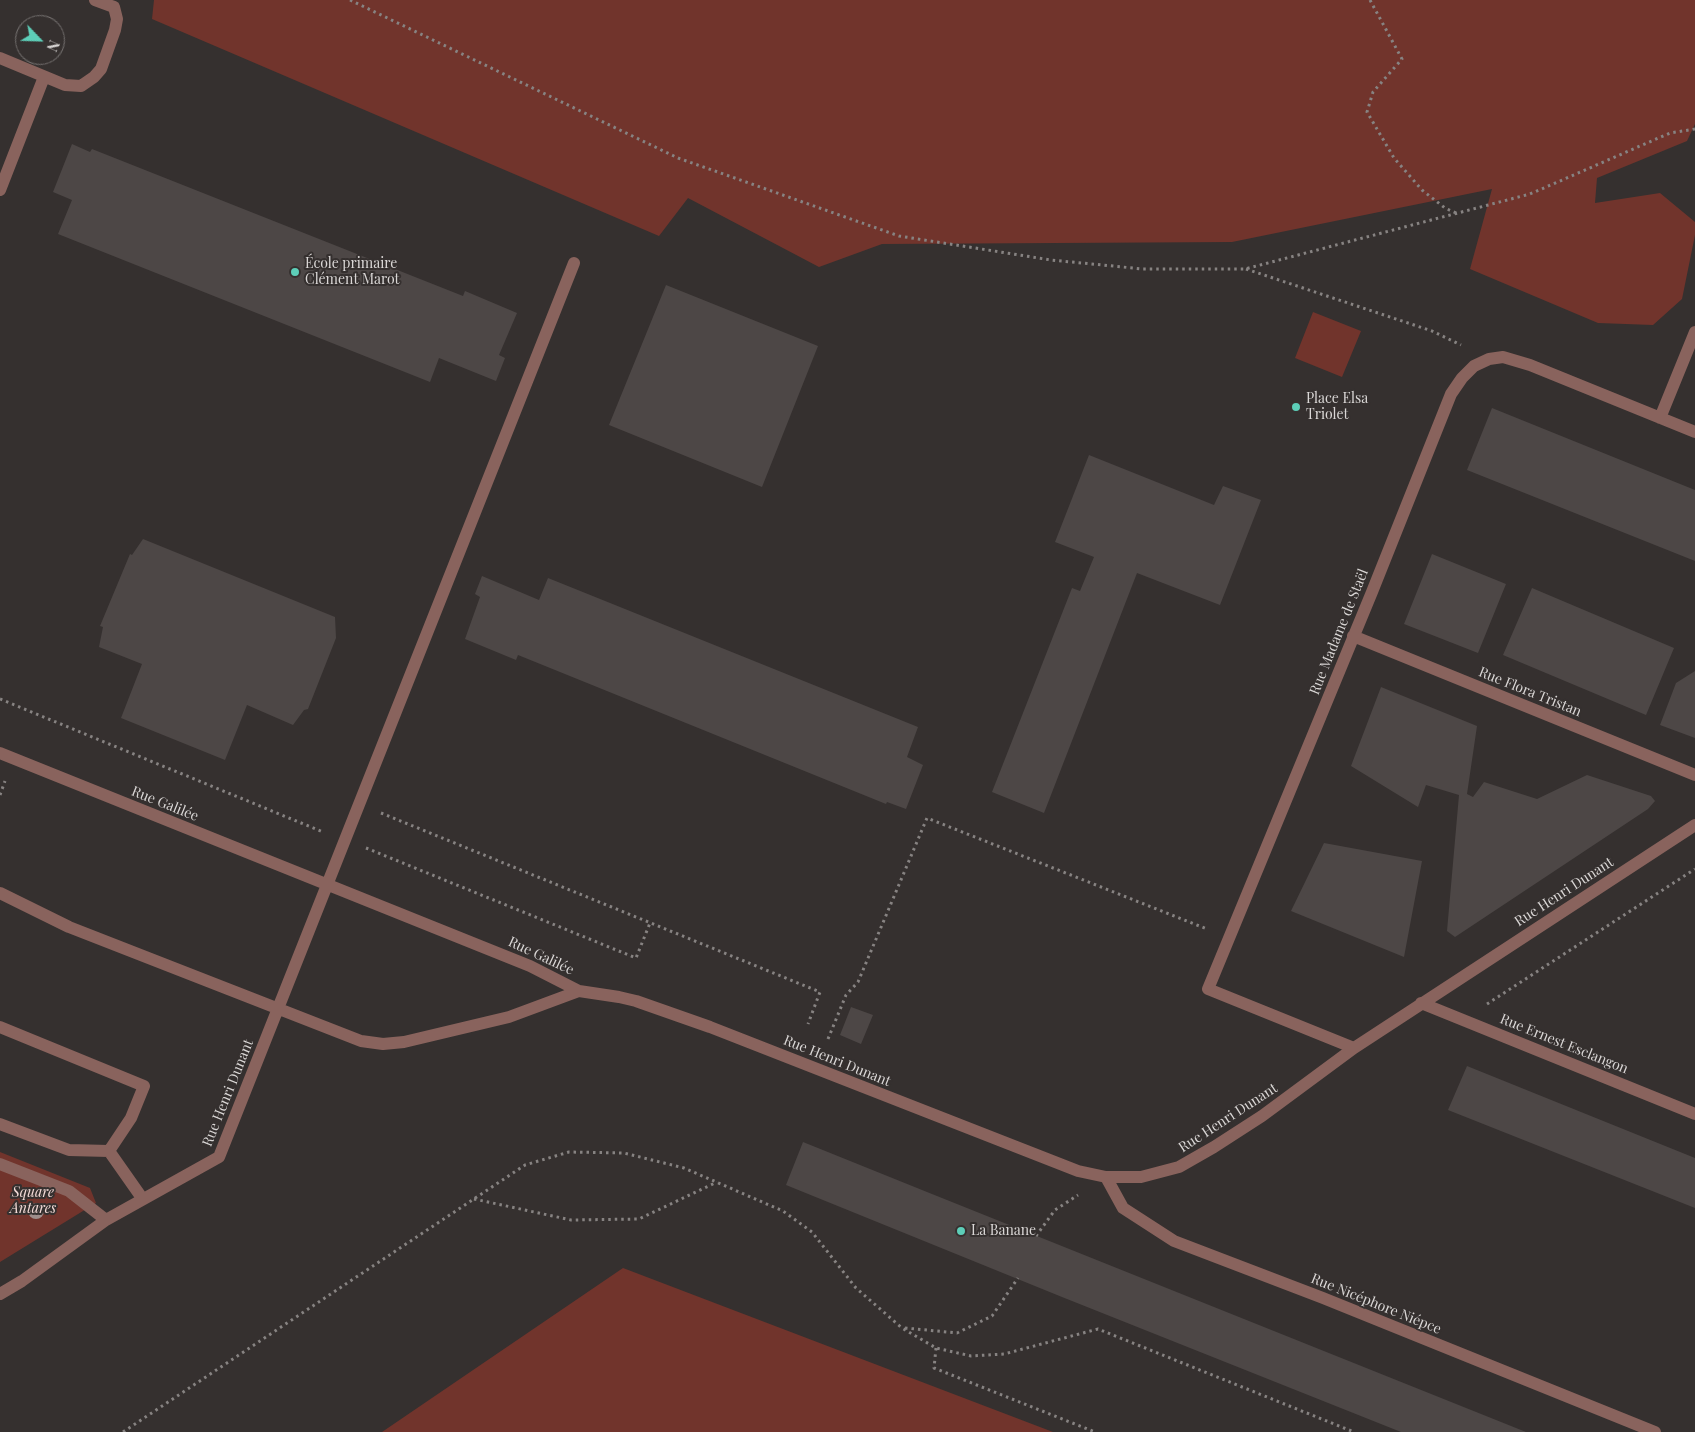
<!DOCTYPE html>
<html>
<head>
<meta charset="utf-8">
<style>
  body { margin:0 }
  #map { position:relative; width:1695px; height:1432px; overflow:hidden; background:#35302f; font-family:"Playfair Display",serif }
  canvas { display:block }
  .north { position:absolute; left:15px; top:15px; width:50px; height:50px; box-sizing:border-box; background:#35302f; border:1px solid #777372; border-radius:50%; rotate:114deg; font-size:14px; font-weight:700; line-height:20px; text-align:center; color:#dad7d6 }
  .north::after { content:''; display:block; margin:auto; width:18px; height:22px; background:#5dceb8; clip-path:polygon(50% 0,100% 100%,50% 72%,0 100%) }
</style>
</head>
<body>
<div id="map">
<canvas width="1695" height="1432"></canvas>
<div class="north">N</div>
</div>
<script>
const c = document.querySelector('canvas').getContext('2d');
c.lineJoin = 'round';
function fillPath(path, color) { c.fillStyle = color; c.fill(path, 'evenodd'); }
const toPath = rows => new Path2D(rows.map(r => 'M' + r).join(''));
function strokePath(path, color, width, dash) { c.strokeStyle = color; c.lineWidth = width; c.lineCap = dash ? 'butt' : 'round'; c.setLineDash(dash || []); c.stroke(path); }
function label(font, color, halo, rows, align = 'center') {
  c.font = font + ' "Playfair Display",serif'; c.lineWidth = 4; c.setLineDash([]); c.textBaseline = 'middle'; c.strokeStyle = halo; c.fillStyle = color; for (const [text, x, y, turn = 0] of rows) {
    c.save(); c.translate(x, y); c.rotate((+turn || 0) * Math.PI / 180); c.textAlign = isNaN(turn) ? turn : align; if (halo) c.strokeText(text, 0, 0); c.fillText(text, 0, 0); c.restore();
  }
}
fillPath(toPath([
  [154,0,1695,0,1695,124,1687,141,1597,178,1595,203,1660,193,1695,222,1695,235,1682,299,1653,325,1598,323,1470,269,1492,189,1232,242,882,244,819,267,688,198,659,236,152,19],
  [1313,312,1361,331,1342,377,1295,358],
  [0,1152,90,1188,96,1203,0,1262],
  [623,1268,1053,1432,382,1432]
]), '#71342c');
fillPath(toPath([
  [72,144,90,152,92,149,463,296,465,291,517,313,499,355,505,358,496,381,439,358,430,382,58,234,72,200,53,192],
  [666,285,818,346,762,487,609,425],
  [1492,408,1695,490,1695,561,1467,470],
  [1089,455,1214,505,1223,486,1261,500,1220,605,1137,573,1044,813,992,792,1072,588,1080,591,1094,557,1055,542],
  [143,539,335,617,336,638,308,709,304,710,293,725,247,705,225,760,121,718,142,664,99,647,103,627,100,626,130,554,132,555],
  [1432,554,1506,584,1478,653,1404,624],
  [482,576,539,600,548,578,918,727,907,757,923,765,906,809,887,802,886,804,518,655,516,660,465,639,480,597,475,594],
  [1532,588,1674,648,1646,715,1503,655],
  [1695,671,1695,738,1660,725,1676,683],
  [1381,687,1477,726,1467,794,1473,797,1484,782,1537,799,1587,775,1651,796,1655,801,1648,809,1455,937,1447,931,1459,795,1426,785,1418,807,1351,766],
  [1324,843,1422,861,1404,957,1291,911],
  [851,1007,873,1015,861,1044,840,1035],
  [1467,1066,1695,1158,1695,1208,1448,1110],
  [803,1142,927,1192,1526,1432,1401,1432,1062,1297,786,1185]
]), '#4d4746');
strokePath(toPath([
  [350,0,678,158,899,236,1051,260,1143,269,1245,269,1530,194,1670,133,1695,129],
  [1370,0,1402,59,1373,92,1367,112,1394,158,1422,190,1445,208,1456,213],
  [1246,269,1432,331,1461,345],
  [0,699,323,832],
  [0,795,5,781],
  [381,813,820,992,808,1024],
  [366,848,636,958,650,923],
  [1487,1004,1695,869],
  [828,1039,846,995,858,982,927,818,1207,929],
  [474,1199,571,1220,639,1219,717,1182],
  [1036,1236,1055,1210,1078,1195],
  [905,1328,957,1333,992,1316,1018,1278],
  [936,1348,934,1368,1095,1432],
  [123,1432,525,1165,569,1152,624,1153,684,1168,783,1211,812,1232,856,1288,902,1328,936,1348,971,1356,1004,1354,1098,1329,1354,1432]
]), '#878382', 3, [2.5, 4]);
strokePath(toPath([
  [0,58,65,85,81,86,94,77,101,69,115,30,117,19,114,7,95,0],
  [0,190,44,77],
  [1660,418,1695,332],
  [1353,636,1695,775],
  [0,753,530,966,579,991,619,997,636,1001,710,1027,1078,1171,1106,1177,1141,1177,1179,1167,1214,1147,1262,1116,1354,1048,1695,825],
  [0,893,69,927,361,1041,383,1044,404,1042,509,1017,579,991],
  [1421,1003,1695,1114],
  [0,1027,144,1086,131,1118,109,1151,142,1198],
  [1354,1048,1208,989,1372,592,1451,394,1462,378,1474,366,1489,359,1503,357,1530,365,1695,432],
  [0,1124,69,1150,109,1151],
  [0,1164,69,1191,106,1220],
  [1106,1177,1123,1208,1174,1241,1323,1298,1655,1432],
  [0,1294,22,1281,106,1220,219,1157,574,263]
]), '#89635d', 12);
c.fillStyle = '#9e8e8b';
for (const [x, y] of [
  [36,1211]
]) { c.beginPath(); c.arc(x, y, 8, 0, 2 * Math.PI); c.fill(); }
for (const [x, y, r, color] of [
  [295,272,5,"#5dceb8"],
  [1296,407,5,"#5dceb8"],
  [961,1231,5,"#5dceb8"]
]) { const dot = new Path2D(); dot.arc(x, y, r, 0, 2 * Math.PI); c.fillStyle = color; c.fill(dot); strokePath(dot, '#35302f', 2); }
label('14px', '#dad7d6', '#35302f', [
  ["École primaire",305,264],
  ["Clément Marot",305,280],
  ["Place Elsa",1306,399],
  ["Triolet",1306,415],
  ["La Banane",971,1231]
], 'left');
label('14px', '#dad7d6', '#35302f', [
  ["Rue Madame de Staël",1339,632,-68],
  ["Rue Flora Tristan",1530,692,22],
  ["Rue Galilée",165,804,22],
  ["Rue Henri Dunant",1564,892,-33],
  ["Rue Galilée",541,956,25],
  ["Rue Ernest Esclangon",1564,1044,22],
  ["Rue Henri Dunant",837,1061,22],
  ["Rue Henri Dunant",228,1093,-68],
  ["Rue Henri Dunant",1228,1118,-33],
  ["Rue Nicéphore Niépce",1376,1304,22]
]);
label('italic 14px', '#f4dbd7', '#35302f', [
  ["Square",33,1193],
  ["Antares",33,1209]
]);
</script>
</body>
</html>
